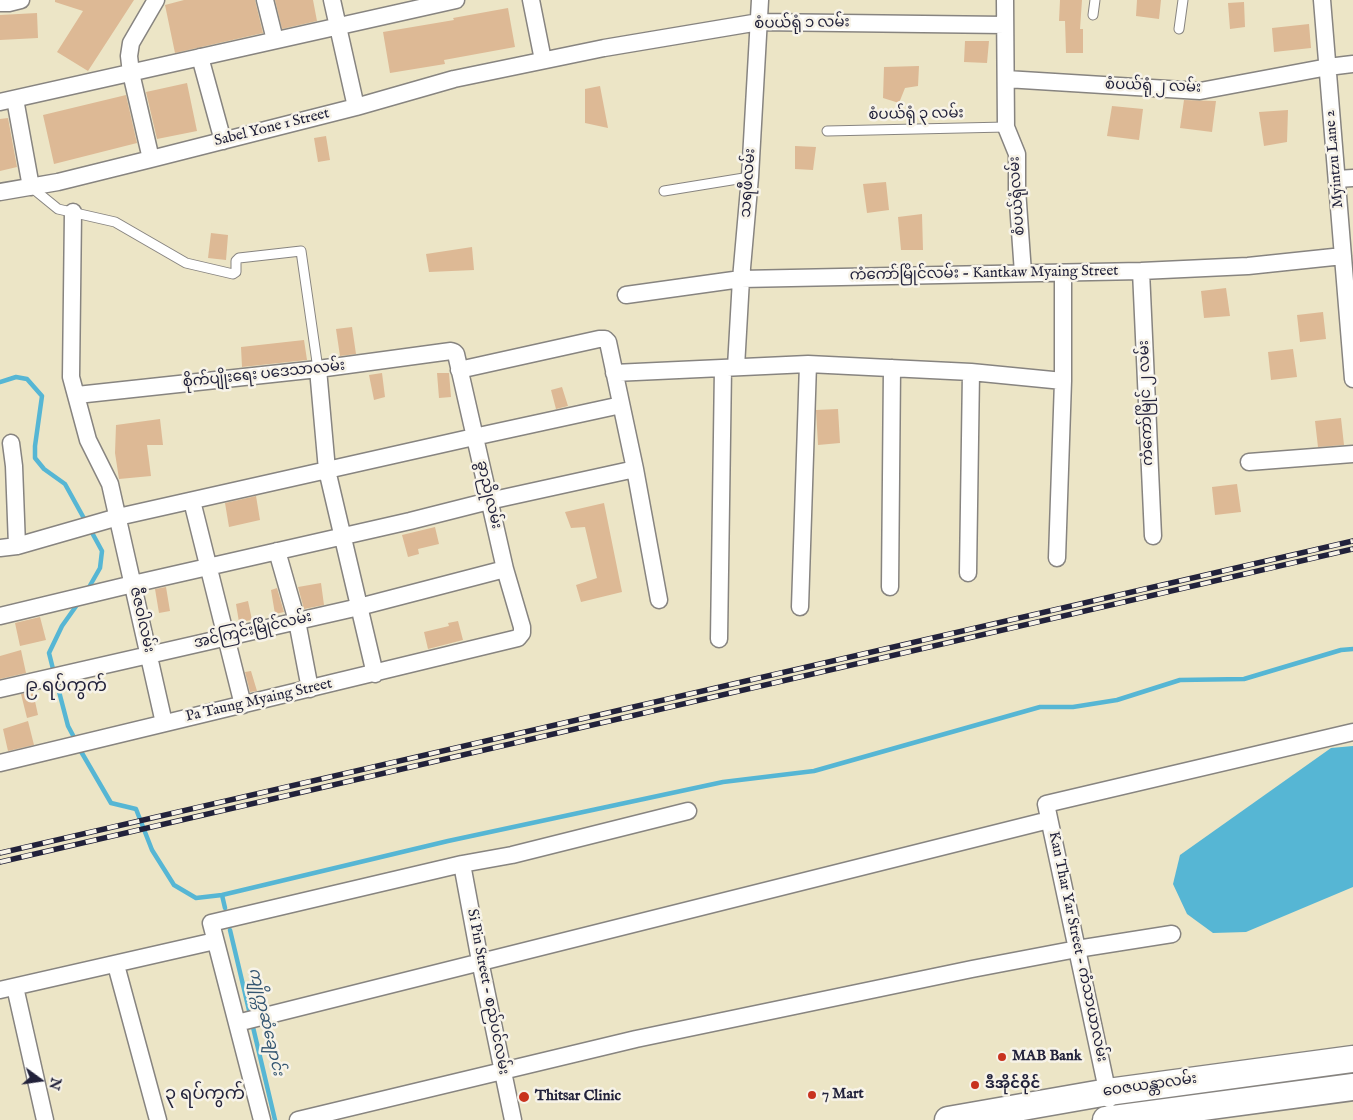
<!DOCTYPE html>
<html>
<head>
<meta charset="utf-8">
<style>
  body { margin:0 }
  #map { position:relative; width:1353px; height:1120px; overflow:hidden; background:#ece5c6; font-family:"IM FELL English",serif }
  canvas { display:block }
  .north { position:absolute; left:15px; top:1055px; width:50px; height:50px; -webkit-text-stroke:4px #f7f3e8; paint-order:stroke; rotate:104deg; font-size:14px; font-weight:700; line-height:20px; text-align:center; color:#22223b }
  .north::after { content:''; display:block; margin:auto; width:18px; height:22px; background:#22223b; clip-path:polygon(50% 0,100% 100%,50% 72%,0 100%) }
</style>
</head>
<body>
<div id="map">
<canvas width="1353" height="1120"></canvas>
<div class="north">N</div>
</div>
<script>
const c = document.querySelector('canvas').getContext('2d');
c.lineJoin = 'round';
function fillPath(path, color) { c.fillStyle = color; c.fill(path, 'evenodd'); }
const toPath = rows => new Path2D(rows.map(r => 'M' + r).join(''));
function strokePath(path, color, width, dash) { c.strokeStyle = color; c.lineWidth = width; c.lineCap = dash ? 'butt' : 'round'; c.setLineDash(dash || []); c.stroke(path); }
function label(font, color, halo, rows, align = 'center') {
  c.font = font + ' "IM FELL English","Noto Sans Myanmar",serif'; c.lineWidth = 5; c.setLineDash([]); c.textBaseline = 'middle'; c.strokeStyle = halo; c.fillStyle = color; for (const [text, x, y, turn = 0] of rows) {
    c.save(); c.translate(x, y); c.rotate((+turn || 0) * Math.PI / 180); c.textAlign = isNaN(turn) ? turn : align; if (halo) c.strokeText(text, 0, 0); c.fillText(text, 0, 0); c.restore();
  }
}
fillPath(toPath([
  [1353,746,1353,887,1246,932,1213,933,1187,914,1173,884,1180,855,1331,748]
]), '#56b6d4');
strokePath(toPath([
  [0,382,16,377,27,379,42,396,35,446,35,458,44,469,65,484,86,522],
  [88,589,100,568,102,551,90,529],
  [54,673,49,653,62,626,79,602],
  [56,680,68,726,76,741],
  [79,748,111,803,136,809,152,850,174,885,196,898,222,895,448,841,723,782,814,771,1040,707,1073,707,1117,700,1180,680,1244,679,1341,650,1353,649],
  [222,895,225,908],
  [230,930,275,1120]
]), '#56b6d4', 4.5);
fillPath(toPath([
  [55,0,134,0,88,71,57,52,83,11,55,2],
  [184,0,255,0,263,33,175,53,165,5],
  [275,0,313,0,317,21,282,29],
  [1060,0,1082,0,1080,29,1083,29,1083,53,1066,53,1065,21,1059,21],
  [1137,0,1161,0,1159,19,1136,16],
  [1244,2,1245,27,1230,29,1228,3],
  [508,8,515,47,444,60,445,64,390,73,383,32,454,20,453,18],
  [37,13,38,38,0,40,0,15],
  [1309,24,1311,48,1274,52,1272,28],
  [965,41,989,41,987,63,964,62],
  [919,66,918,86,905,88,899,103,883,98,884,67],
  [187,83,197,131,157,139,146,92],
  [600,86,608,128,585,123,585,89],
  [126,95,137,143,54,164,43,115],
  [1184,100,1216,101,1212,132,1180,128],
  [1112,106,1143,109,1139,140,1107,136],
  [1288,110,1287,142,1264,146,1259,112],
  [8,118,17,167,0,171,0,119],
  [326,136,330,160,318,162,314,138],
  [795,146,816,147,813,170,795,169],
  [886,182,889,210,867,213,863,184],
  [922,214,923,250,901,250,898,217],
  [211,233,228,235,226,260,208,258],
  [472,247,474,270,429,272,426,254],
  [1226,288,1230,316,1204,318,1201,291],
  [1323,312,1326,339,1300,342,1297,315],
  [352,327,356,354,340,356,336,329],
  [304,340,307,360,242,367,241,347],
  [1293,349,1297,377,1271,380,1268,352],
  [382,373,385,397,374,400,369,375],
  [437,373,449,373,451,397,439,398],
  [562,387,568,406,556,409,551,390],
  [838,409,840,443,818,445,816,410],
  [1341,418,1344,445,1318,447,1315,421],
  [160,419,163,445,147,445,151,476,119,479,115,453,116,425],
  [1237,484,1241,512,1215,515,1212,487],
  [256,496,260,520,229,527,225,503],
  [604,503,622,592,581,602,576,585,597,578,585,527,571,528,565,512],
  [435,527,439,544,418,549,419,554,408,557,402,535],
  [321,583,324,605,304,609,298,587],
  [166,587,170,611,159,613,155,589],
  [277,588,284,612,275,614,271,590],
  [248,601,252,620,239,622,236,604],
  [40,617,46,640,20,646,15,623],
  [458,621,463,640,428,649,424,632,449,626,448,623],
  [21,650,26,673,0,679,0,656],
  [251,671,257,691,250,692,245,672],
  [33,692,38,715,27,718,21,694],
  [28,721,34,745,8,751,3,729]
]), '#ddb995');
const service = toPath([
  [1093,15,1095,0],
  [1179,29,1183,0],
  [827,131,1006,127],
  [31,187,58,209,115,222,186,263,233,274,236,272,236,261,239,258,301,251,318,369],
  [664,191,750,177]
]);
const minor = toPath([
  [265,0,275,40],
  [332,0,356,107],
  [531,0,543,60],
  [1005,0,1006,127,1017,154,1017,189,1023,273],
  [1322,0,1353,379],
  [0,3,9,3,21,0],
  [200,57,223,141],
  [1006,79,1200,91,1328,67,1353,64],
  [15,99,31,187],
  [0,102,456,0],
  [151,159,131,73,129,56,131,43,156,0],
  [1337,179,1353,178],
  [0,192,58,182,151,159,356,107,454,79,604,48,759,22,1005,25],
  [73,212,71,377,88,440,110,484,164,723],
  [1141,271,1153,536],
  [626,295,741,279,1141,271,1248,266,1343,256],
  [736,367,741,279,750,177,760,0],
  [318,369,327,470,375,674],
  [459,370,599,339,605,339,608,342,635,469,659,600],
  [614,373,808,364,971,372,1063,381],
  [11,443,14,466,17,546],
  [1249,462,1353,454],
  [192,501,243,705],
  [0,548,17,546,118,517,474,437,621,405],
  [277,551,297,621,310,689],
  [1057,558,1063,381,1063,273],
  [968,573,971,372],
  [890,587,892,368],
  [800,607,808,364],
  [0,616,133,584,410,521,489,501,635,469],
  [719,639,723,368],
  [0,689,359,607,505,569],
  [0,763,518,638,522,633,522,627,505,569,456,354,454,352,451,351,318,369,77,395],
  [462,864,480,961,513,1120],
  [116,965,158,1120],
  [15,987,45,1120],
  [0,990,215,941],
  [237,1023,1049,820],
  [1109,1099,1046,804,1353,732],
  [262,1120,211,923,462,864,512,855,688,811],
  [298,1120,636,1039,972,969,1077,949,1172,934]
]);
const primary = toPath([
  [948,1120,1108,1092,1353,1059],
  [1106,1120,1353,1087]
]);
strokePath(service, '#878480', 11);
strokePath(minor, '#878480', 19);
strokePath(primary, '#878480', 29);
strokePath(service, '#fff', 9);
strokePath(minor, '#fff', 16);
strokePath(primary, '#fff', 26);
const rail = toPath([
  [0,853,1353,541],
  [0,862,1353,549]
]);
strokePath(rail, '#22223b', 5.5);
strokePath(rail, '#f7f3e8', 4, [11]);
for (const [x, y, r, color] of [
  [1002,1057,5,"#c8321e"],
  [975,1085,5,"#c8321e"],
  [812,1095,5,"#c8321e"],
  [524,1097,6,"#c8321e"]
]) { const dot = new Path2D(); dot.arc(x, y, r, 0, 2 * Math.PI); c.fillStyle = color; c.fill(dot); strokePath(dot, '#f7f3e8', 2); }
label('15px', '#22223b', '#f7f3e8', [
  ["စံပယ်ရုံ ၁ လမ်း",802,24,-1],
  ["စံပယ်ရုံ ၂ လမ်း",1153,87,2],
  ["စံပယ်ရုံ ၃ လမ်း",916,115,-1],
  ["Sabel Yone 1 Street",272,128,-14],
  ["Myintzu Lane 2",1335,159,-95],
  ["သရဖီလမ်း",749,183,-86],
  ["စံပယ်ရုံလမ်း",1018,196,-94],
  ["ကံကော်မြိုင်လမ်း - Kantkaw Myaing Street",984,274,-1],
  ["စိုက်ပျိုးရေး ပဒေသာလမ်း",264,375,-6],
  ["ကံကော်မြိုင် ၂ လမ်း",1147,403,-92],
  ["ခွာညိုလမ်း",488,495,77],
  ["ဇီဇဝါလမ်း",141,620,77],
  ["အင်ကြင်းမြိုင်လမ်း",253,631,-13],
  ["Pa Taung Myaing Street",259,701,-13],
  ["Kan Thar Yar Street - ကံသာယာလမ်း",1077,947,78],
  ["Si Pin Street - စည်ပင်လမ်း",487,992,79],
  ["ဝေဇယန္တာလမ်း",1150,1086,-8]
]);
label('bold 15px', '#22223b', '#f7f3e8', [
  ["MAB Bank",1012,1057],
  ["ဒီအိုင်ဝိုင်",985,1085],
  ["7 Mart",822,1095],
  ["Thitsar Clinic",535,1097]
], 'left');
label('italic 16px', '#345671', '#f7f3e8', [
  ["ကျိုက္ကဆံချောင်း",265,1022,77]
]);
label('18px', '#22223b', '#f7f3e8', [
  ["၉ ရပ်ကွက်",66,687],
  ["၃ ရပ်ကွက်",205,1095]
]);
</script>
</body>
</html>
